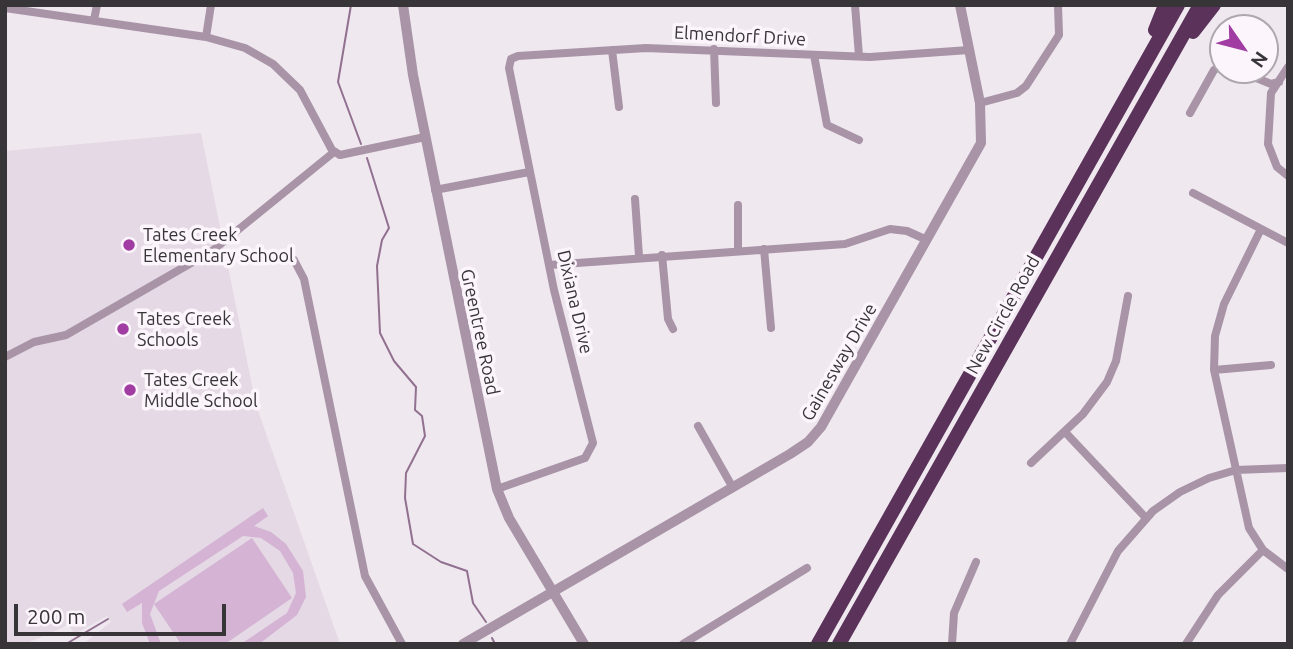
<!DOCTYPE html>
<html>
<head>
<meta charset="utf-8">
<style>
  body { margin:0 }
  #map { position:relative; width:1293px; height:649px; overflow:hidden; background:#efe8ef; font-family:Ubuntu,sans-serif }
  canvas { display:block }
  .frame { position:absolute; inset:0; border:7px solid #383538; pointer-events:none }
  .north { position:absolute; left:1209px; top:14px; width:70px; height:70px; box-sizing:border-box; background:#fcf5fc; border:2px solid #aea8ae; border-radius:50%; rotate:125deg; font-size:19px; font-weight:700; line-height:28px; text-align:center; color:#383538 }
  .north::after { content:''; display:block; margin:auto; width:24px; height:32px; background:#a13da2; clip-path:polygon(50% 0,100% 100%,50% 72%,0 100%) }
  .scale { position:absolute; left:14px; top:604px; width:212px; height:32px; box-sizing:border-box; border:4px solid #383538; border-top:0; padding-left:9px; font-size:21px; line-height:24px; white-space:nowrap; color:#383538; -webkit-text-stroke:5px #fcf5fc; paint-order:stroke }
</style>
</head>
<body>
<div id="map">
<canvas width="1293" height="649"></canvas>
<div class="frame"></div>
<div class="north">N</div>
<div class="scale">200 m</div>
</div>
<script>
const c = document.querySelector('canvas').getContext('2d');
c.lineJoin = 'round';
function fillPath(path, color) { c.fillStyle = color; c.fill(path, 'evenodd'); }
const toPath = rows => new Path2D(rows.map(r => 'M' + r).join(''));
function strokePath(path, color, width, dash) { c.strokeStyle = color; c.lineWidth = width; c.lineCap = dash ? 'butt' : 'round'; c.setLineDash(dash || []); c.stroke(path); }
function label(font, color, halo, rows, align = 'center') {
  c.font = font + ' Ubuntu,sans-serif'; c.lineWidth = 7; c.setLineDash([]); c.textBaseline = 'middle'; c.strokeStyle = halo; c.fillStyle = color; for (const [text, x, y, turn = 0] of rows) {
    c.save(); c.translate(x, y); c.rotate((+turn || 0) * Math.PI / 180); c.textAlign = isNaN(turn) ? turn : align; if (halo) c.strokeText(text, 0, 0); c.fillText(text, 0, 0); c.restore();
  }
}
fillPath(toPath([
  [201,133,256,405,340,644,83,644,111,622,107,616,75,634,68,625,25,644,5,644,5,151]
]), '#e4d9e4');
fillPath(toPath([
  [263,508,268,516,254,526,271,532,286,544,303,571,306,597,297,615,259,644,241,644,287,613,296,593,293,573,280,551,261,538,243,536,159,591,150,614,161,644,150,644,142,623,142,603,127,612,122,604],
  [252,538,292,598,225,644,181,644,154,604]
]), '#d5b3d4');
strokePath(toPath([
  [351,5,338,82,361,144],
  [367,158,389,228,382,240,377,266,380,333,394,361,416,387,415,410,422,416,425,436,406,473,405,498,413,544,441,562,467,571,473,603,486,622],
  [492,638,495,644],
  [66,644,108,619]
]), '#917090', 2);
strokePath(toPath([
  [855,5,859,56],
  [5,8,206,37,245,48,273,64,300,90,332,150,340,155,425,137],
  [94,20,97,5],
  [206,37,211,5],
  [714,49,716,103],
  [612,50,619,107],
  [814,55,827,125,859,140],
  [1288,67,1271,93,1268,144,1277,167,1288,176],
  [1237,70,1271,84,1279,82],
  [980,103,1017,93,1026,86,1059,35,1058,5],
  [1190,113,1214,70,1223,65],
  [435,190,529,172],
  [1193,193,1288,243],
  [635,199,639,256],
  [738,205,738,249],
  [1261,229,1224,304,1215,336,1214,370,1249,528,1263,550,1288,569],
  [764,249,771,328],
  [662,255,668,319,673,329],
  [294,260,304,279,365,576,402,644],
  [549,265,845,244,890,229,907,231,927,240],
  [5,357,34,342,66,335,212,251,334,152],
  [1214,370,1271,365],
  [698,426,733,488],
  [1065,432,1146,518],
  [1031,463,1083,414,1107,382,1116,361,1128,296],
  [497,489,585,458,593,443,554,290,509,68,511,59,518,56,646,48,870,57,969,50],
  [683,644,807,568],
  [952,644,954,613,976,562],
  [1070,644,1118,551,1153,511,1180,492,1209,478,1236,470,1288,468],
  [1186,644,1218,595,1263,550]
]), '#a893a7', 8);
strokePath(toPath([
  [403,5,413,75,497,489,509,518,584,644],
  [463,644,790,454,808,442,821,427,981,143,980,103,960,5]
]), '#a893a7', 10);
strokePath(toPath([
  [1155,30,1165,5],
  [1193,32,1214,5],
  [818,644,1178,5],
  [839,644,1200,5]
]), '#5a325a', 14);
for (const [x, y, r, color] of [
  [129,245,7,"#a13da2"],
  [123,329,7,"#a13da2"],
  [130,390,7,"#a13da2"]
]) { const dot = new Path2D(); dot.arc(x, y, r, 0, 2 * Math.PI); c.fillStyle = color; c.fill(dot); strokePath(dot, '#fcf5fc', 2.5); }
label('18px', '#383538', '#fcf5fc', [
  ["Elmendorf Drive",740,36,3],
  ["Dixiana Drive",575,302,77],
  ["New Circle Road",1003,315,-61],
  ["Greentree Road",480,332,78],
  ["Gainesway Drive",839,362,-60]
]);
label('18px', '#383538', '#fcf5fc', [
  ["Tates Creek",143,235],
  ["Elementary School",143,256],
  ["Tates Creek",137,319],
  ["Schools",137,340],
  ["Tates Creek",144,380],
  ["Middle School",144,401]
], 'left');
</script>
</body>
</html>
